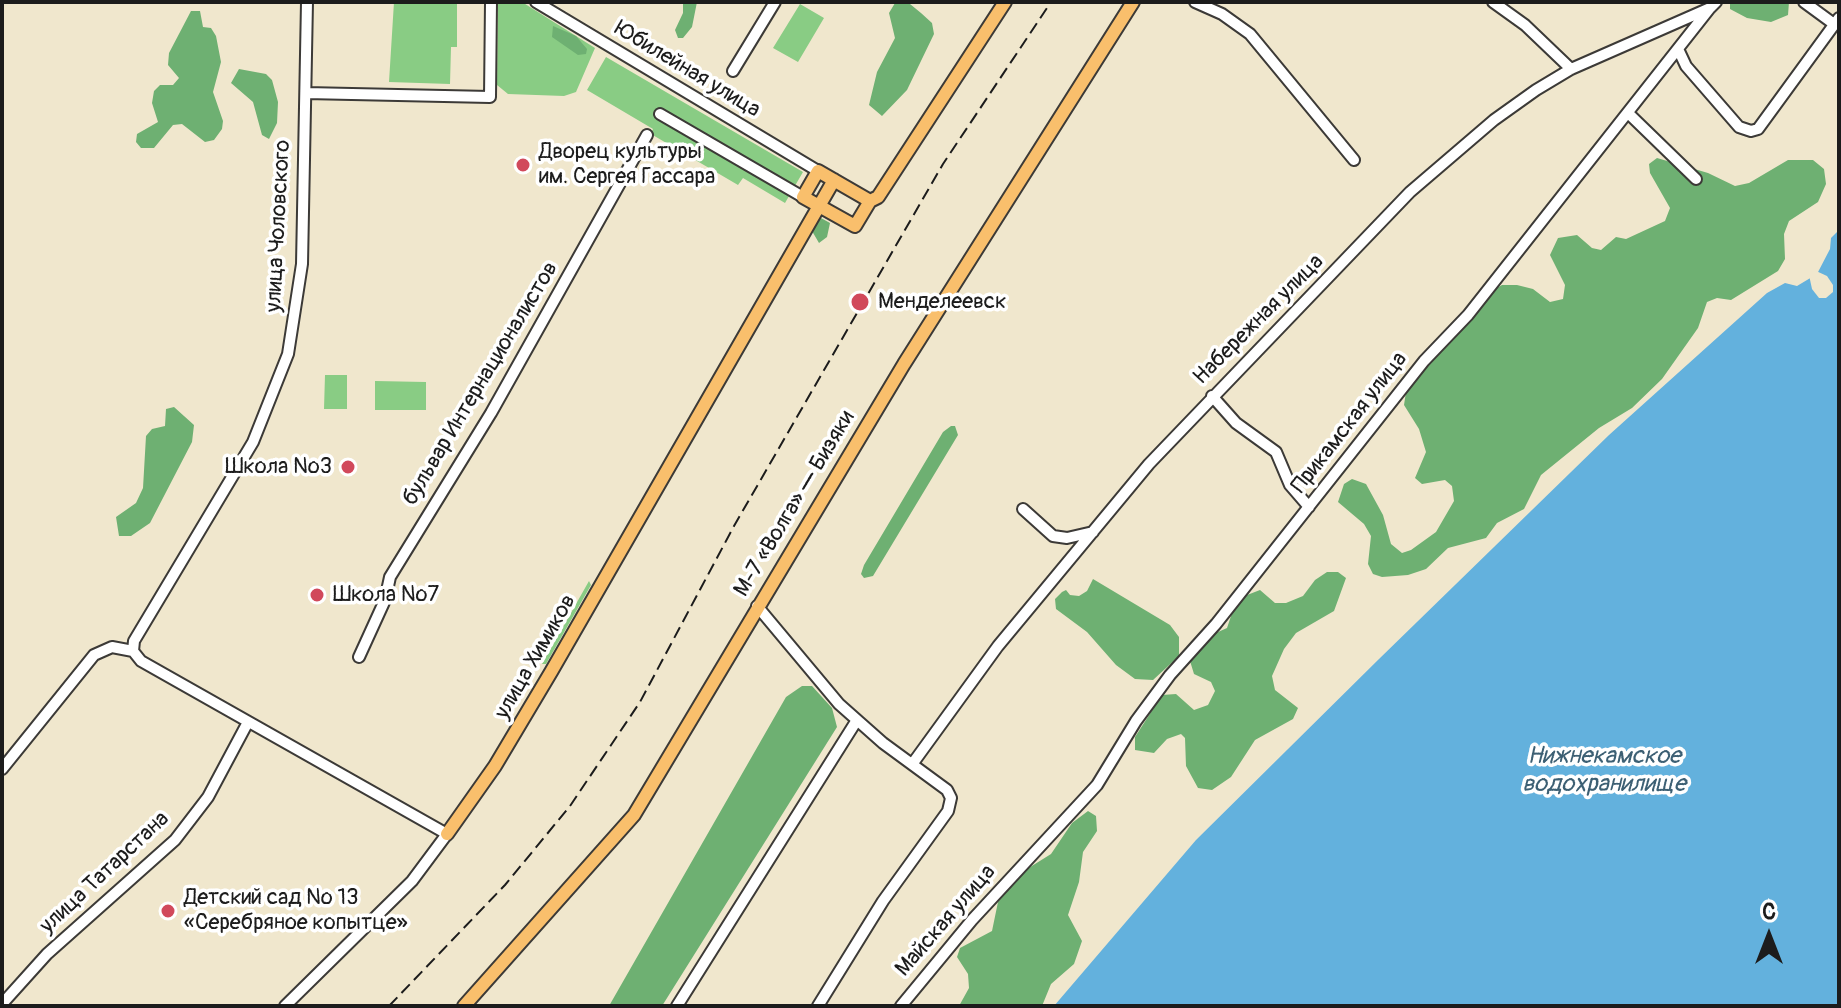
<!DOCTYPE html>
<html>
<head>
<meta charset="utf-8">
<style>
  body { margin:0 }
  #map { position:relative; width:1841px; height:1008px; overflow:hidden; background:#f0e7cd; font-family:Pangolin,sans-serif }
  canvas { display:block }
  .frame { position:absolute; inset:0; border:4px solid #1c1c1c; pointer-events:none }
  .north { position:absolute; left:1729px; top:896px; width:80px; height:80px; -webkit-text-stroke:6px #fff; paint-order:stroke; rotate:0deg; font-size:22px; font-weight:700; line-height:32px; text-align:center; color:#1c1c1c }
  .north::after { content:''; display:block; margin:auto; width:28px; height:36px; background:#1c1c1c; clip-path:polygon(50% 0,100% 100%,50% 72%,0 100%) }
</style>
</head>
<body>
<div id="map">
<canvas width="1841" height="1008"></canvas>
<div class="frame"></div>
<div class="north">С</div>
</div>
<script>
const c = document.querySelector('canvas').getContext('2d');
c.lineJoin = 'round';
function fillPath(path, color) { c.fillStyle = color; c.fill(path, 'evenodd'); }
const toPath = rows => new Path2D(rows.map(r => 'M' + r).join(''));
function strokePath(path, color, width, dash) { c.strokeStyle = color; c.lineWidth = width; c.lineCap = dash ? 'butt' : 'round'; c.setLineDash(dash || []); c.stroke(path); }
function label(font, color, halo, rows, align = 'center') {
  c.font = font + ' Pangolin,sans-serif'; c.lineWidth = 7; c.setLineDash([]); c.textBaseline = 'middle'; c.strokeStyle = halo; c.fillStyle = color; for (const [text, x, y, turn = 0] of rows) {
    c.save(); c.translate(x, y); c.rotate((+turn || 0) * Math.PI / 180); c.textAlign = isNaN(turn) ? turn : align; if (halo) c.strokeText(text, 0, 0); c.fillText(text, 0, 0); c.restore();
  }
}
fillPath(toPath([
  [394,2,457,2,457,47,451,47,450,84,389,82],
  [498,2,522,2,595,48,576,92,564,96,508,94,497,85],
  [800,4,824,18,798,62,773,48],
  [606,57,803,172,785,203,743,178,738,185,651,134,653,129,587,90],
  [325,375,347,375,347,409,324,409],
  [375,381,426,382,426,410,375,410],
  [589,581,591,585,546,664,542,664]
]), '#89cc84');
fillPath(toPath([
  [683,2,697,2,692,27,683,38,678,38,675,30,683,13],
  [1730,2,1789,2,1788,15,1771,22,1747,18,1730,9],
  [895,3,910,4,921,13,932,23,934,34,907,90,882,116,869,105,877,72,895,38,889,13],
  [191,11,200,11,203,27,211,28,216,36,221,62,213,92,223,121,222,129,214,140,205,142,182,124,173,125,154,148,141,148,136,142,137,134,158,122,152,103,154,91,160,85,173,85,179,78,168,65,169,53],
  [553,26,576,36,587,49,586,54,578,55,552,37],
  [239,69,266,74,272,80,278,102,277,123,269,139,262,135,253,102,231,83],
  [1657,158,1708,173,1735,186,1749,183,1788,160,1813,160,1824,169,1826,184,1818,202,1789,221,1784,234,1785,259,1778,271,1731,300,1717,298,1707,302,1698,328,1662,379,1632,408,1599,428,1541,475,1524,509,1497,523,1486,538,1448,548,1426,569,1408,575,1382,577,1373,574,1368,564,1371,536,1364,524,1338,502,1344,484,1352,479,1366,484,1383,515,1391,544,1402,553,1411,550,1436,532,1454,501,1452,486,1445,480,1422,484,1415,478,1426,452,1419,429,1404,405,1406,392,1493,290,1502,285,1517,285,1533,289,1550,302,1563,299,1565,285,1550,255,1558,238,1577,235,1592,248,1601,250,1616,237,1626,239,1665,221,1670,208,1650,173,1649,164],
  [821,218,830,223,827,237,819,243,812,231],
  [174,407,194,425,192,442,150,523,131,536,119,536,116,517,136,503,143,488,146,436,152,429,165,426,166,409],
  [951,426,955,426,958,435,873,576,864,578,861,574,864,565,943,432],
  [1327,572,1338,572,1346,578,1334,611,1296,633,1284,649,1272,676,1275,690,1298,708,1293,719,1255,740,1231,777,1212,790,1198,788,1186,766,1185,738,1181,734,1167,739,1154,753,1135,750,1135,737,1162,695,1176,694,1194,710,1208,705,1215,691,1211,682,1194,674,1190,661,1209,636,1227,628,1235,604,1242,597,1260,590,1275,603,1286,603,1303,596,1315,580],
  [1093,579,1170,625,1179,637,1179,656,1153,680,1135,679,1116,665,1087,632,1056,609,1055,599,1062,592,1066,590,1070,595,1079,596,1087,591],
  [802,686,812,686,832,708,837,727,662,1006,609,1006,786,697],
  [1088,811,1096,816,1097,831,1083,852,1079,882,1068,915,1082,941,1074,964,1051,984,1042,1006,959,1006,969,988,968,974,957,957,960,948,992,931,998,902,1019,874,1051,854,1072,823]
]), '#6eb072');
fillPath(toPath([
  [1839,230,1839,1006,1054,1006,1196,840,1379,659,1609,435,1767,293,1785,283,1797,286,1817,274,1830,249,1831,238]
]), '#63b1dd');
fillPath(toPath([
  [1814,270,1827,276,1833,285,1833,292,1826,298,1819,298,1812,289,1809,275]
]), '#f0e7cd');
const minor = toPath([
  [536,2,818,171],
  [1195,2,1222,14,1250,34,1354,160],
  [1493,2,1525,25,1571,69],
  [1804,2,1834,24],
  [1679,51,1686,66,1739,127,1751,131,1758,129,1839,18],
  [733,71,775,2],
  [306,93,490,97,491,2],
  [1628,113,1696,179],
  [660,114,803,197],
  [1212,396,1236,423,1276,452,1290,485,1309,507],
  [1023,509,1053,536,1067,538,1093,532],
  [757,606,839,704,883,743,947,790,951,798,948,811,883,901,818,1006],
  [133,651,134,641,253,442,288,354,302,264,307,2],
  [133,651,141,661,447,834,412,881,285,1006],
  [359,657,385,600,390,577,491,413,647,135],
  [913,763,998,646,1149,464,1410,192,1494,120,1536,90,1571,69,1710,8,1716,2],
  [2,769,94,655,112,647,133,651],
  [2,1004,47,954,175,840,208,797,248,722],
  [677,1006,857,720],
  [901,1006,972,920,1097,785,1136,721,1170,675,1216,624,1424,361,1468,315,1710,8]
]);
const major = toPath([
  [870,201,818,171,803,197,855,226,870,201,878,197,1005,2],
  [447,834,495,766,551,672,834,180],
  [464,1006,634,815,904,364,1133,2]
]);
strokePath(minor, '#3c3a37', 14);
strokePath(major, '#3c3a37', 16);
strokePath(minor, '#fff', 10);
strokePath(major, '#f9bf6c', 12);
strokePath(toPath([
  [389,1006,505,885,570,806,640,702,734,526,943,164,1051,2]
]), '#1c1c1c', 2, [12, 6]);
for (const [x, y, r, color] of [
  [523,165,8,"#d1495b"],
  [860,302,10,"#d1495b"],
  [348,467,8,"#d1495b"],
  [317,595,8,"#d1495b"],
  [168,911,8,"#d1495b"]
]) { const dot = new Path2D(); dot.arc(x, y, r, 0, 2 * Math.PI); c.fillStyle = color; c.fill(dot); strokePath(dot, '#fff', 3); }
label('22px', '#1c1c1c', '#fff', [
  ["Юбилейная улица",687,70,31],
  ["улица Чоловского",279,226,-87],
  ["Набережная улица",1259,320,-45],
  ["бульвар Интернационалистов",481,384,-59],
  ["Прикамская улица",1350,423,-52],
  ["М-7 «Волга» — Бизяки",795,504,-59],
  ["улица Химиков",536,657,-60],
  ["улица Татарстана",105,873,-43],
  ["Майская улица",946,921,-49]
]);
label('22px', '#1c1c1c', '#fff', [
  ["Дворец культуры",539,152],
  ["им. Сергея Гассара",539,177],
  ["Менделеевск",878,302],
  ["Школа №3",332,467,"right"],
  ["Школа №7",333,595],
  ["Детский сад № 13",184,898],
  ["«Серебряное копытце»",184,923]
], 'left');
label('italic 24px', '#3c5f73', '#fff', [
  ["Нижнекамское",1604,757],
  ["водохранилище",1604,785]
]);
</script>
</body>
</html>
